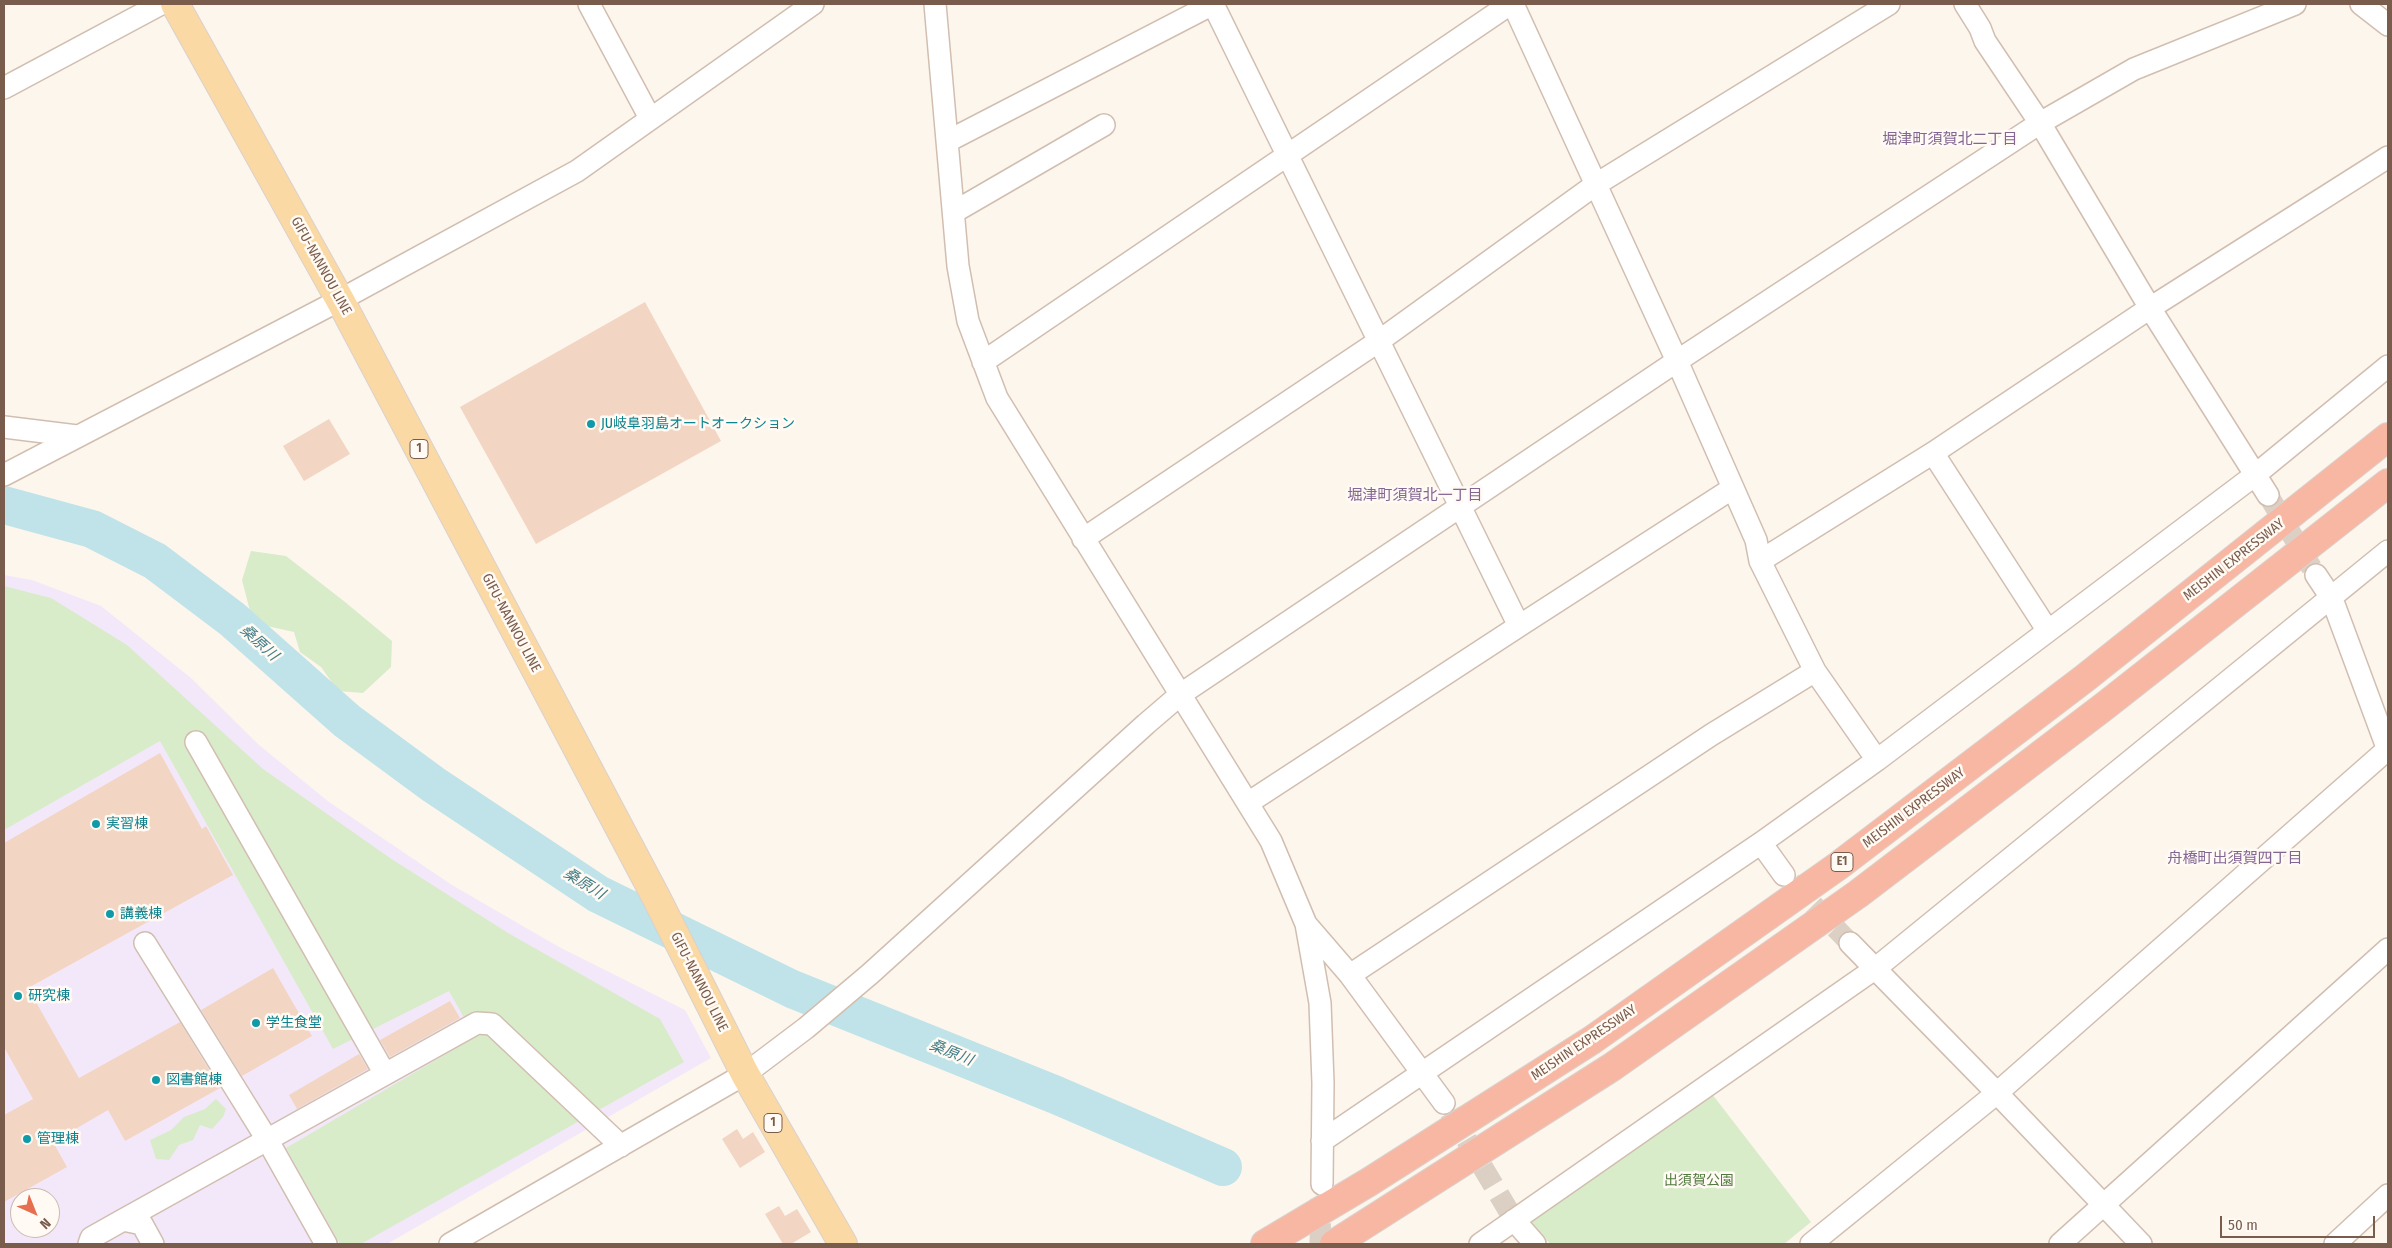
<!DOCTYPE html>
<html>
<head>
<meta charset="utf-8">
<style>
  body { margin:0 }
  #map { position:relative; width:2392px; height:1248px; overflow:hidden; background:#fdf6ec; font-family:"Fira Sans Condensed",sans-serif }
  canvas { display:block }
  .frame { position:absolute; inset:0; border:5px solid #7a5c4d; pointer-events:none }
  .north { position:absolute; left:10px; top:1188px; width:50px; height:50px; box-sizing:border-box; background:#fffaf3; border:1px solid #cabbb1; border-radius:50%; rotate:136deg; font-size:14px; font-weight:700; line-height:20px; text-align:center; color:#7a5c4d }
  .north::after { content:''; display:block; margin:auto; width:18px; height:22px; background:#e76f51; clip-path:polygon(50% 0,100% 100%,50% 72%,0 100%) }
  .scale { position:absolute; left:2220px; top:1216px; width:155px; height:22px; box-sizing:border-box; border:2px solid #7a5c4d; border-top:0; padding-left:6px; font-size:15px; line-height:18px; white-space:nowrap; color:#7a5c4d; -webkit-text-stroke:4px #fffaf3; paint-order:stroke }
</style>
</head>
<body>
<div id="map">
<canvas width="2392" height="1248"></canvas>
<div class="frame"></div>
<div class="north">N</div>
<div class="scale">50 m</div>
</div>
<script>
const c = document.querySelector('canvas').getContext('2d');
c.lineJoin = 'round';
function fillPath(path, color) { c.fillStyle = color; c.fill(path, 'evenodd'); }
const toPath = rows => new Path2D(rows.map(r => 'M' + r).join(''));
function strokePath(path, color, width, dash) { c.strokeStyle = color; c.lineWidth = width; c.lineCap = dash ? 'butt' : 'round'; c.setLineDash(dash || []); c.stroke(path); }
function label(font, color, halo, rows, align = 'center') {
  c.font = font + ' "Fira Sans Condensed","Noto Sans JP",sans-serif'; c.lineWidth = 5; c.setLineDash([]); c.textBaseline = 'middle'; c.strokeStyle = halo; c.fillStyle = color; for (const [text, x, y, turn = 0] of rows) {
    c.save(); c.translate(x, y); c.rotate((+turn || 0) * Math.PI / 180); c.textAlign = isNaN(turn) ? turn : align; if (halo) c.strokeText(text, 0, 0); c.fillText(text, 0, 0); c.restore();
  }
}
fillPath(toPath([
  [4,575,32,580,101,606,191,678,259,745,329,802,452,885,559,947,685,1010,711,1058,387,1244,4,1244],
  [20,1198,50,1198,50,1228,20,1228]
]), '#f3e8fa');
fillPath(toPath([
  [251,551,286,556,345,602,392,641,391,667,363,693,338,691,321,667,300,652,294,632,253,623,242,580],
  [4,586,51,598,127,645,263,769,390,858,508,933,660,1019,684,1062,361,1244,340,1244,286,1148,475,1037,449,991,333,1049,160,741,4,830],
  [1712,1094,1811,1222,1784,1244,1550,1244,1531,1221],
  [216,1099,226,1109,223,1117,212,1129,200,1125,193,1140,179,1145,169,1160,156,1159,150,1140,171,1130,184,1117,205,1109]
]), '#d8ecc9');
strokePath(toPath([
  [4,505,92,529,155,561,232,619,347,721,434,785,598,894,792,989,1056,1095,1223,1167]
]), '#bfe3e8', 38);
fillPath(toPath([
  [645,302,721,441,536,544,460,407],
  [329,419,350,454,304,481,283,446],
  [160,753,202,829,206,826,233,875,28,988,79,1078,180,1022,220,1088,125,1141,108,1110,53,1142,67,1167,4,1202,4,1115,33,1099,4,1047,4,843],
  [273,968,312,1036,242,1076,201,1010],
  [450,1001,460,1018,390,1057,380,1040],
  [359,1054,368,1069,297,1109,289,1095],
  [737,1129,743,1139,753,1132,765,1152,740,1168,722,1139],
  [779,1206,785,1216,797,1209,811,1232,791,1244,783,1244,765,1214]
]), '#f3d5c3');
strokePath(toPath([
  [2268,495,2316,575],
  [1791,882,1850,943],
  [1450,1112,1514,1220],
  [1320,1244,1321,1199]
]), '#dcd0c4', 21, [21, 11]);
const minor = toPath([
  [589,4,650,118],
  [935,4,958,266,968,321,997,398,1271,841,1306,924,1320,1003,1323,1083,1322,1184],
  [1213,4,1519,626,1248,803],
  [1513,4,1677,361,1756,540,1760,561,1815,671,1877,760],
  [1965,4,1980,28,1985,41,2040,123,2150,308,2268,495],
  [2361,4,2388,25],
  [4,88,161,4],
  [948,141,1213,4],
  [954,212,1104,125],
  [983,362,1510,4],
  [4,427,77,436],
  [1933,453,2048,631],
  [4,475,340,300,577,171,813,4],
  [1083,539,1379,341,1595,185,1889,4],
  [1760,561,1933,453,2150,308,2388,157],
  [2316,575,2332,599,2388,750],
  [1519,626,1733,488],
  [196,742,385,1074],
  [1761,843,1784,875],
  [1306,924,1350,975,1444,1103],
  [145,943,268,1141,326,1244],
  [1850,943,1997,1093,2141,1244],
  [1350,975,1711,735,1815,671],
  [1322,1141,1761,843,1877,760,2255,475,2388,366],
  [123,1220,477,1023,492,1024,621,1146],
  [1514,1220,1535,1244],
  [89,1244,91,1238,123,1220,142,1224,153,1244],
  [450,1244,745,1074,806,1028,870,974,1146,724,1181,694,1677,361,2040,123,2134,69,2295,4],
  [1480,1244,1876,968,2388,551],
  [1811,1244,1997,1093,2388,749],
  [2060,1244,2388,949],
  [2335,1244,2388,1195]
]);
const major = toPath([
  [175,4,340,300,656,897,745,1074,843,1244]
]);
const highway = toPath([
  [1265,1244,1369,1182,1592,1040,1838,866,2085,678,2388,437],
  [1334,1244,1612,1067,1858,894,2106,705,2388,483]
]);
strokePath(minor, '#d1beb0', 24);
strokePath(major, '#dad1cd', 30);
strokePath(highway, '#dad1cd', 30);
strokePath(minor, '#fff', 21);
strokePath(major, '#fbd9a5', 28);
strokePath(highway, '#f7b7a3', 28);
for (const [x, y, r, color] of [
  [591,424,5,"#0f9aa8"],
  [96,824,5,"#0f9aa8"],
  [110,914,5,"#0f9aa8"],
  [18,996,5,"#0f9aa8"],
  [256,1023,5,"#0f9aa8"],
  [156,1080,5,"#0f9aa8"],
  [27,1139,5,"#0f9aa8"]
]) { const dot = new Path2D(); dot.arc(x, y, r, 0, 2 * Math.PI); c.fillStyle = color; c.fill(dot); strokePath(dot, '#fffaf3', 2); }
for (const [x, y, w] of [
  [419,449,18],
  [1842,862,22],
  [773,1123,18]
]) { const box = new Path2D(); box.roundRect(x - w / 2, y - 9.5, w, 19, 4); c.fillStyle = '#fffaf3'; c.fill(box); strokePath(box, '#7a5c4d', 1); }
label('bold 12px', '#7a5c4d', null, [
  ["1",419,449],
  ["E1",1842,862],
  ["1",773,1123]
]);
label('14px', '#7a5c4d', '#fffaf3', [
  ["GIFU-NANNOU LINE",321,266,61],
  ["MEISHIN EXPRESSWAY",2234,560,-38],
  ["GIFU-NANNOU LINE",511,623,62],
  ["MEISHIN EXPRESSWAY",1914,808,-37],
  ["GIFU-NANNOU LINE",699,982,63],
  ["MEISHIN EXPRESSWAY",1584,1043,-34]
]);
label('14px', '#0d838f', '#fffaf3', [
  ["JU岐阜羽島オートオークション",601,424],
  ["実習棟",106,824],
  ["講義棟",120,914],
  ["研究棟",28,996],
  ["学生食堂",266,1023],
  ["図書館棟",166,1080],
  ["管理棟",37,1139]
], 'left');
label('14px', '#537a41', '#fffaf3', [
  ["出須賀公園",1699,1181]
]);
label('15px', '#846695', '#fffaf3', [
  ["堀津町須賀北二丁目",1950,140],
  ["堀津町須賀北一丁目",1415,496],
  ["舟橋町出須賀四丁目",2235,859]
]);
label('italic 15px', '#437c86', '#fffaf3', [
  ["桑原川",259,643,42],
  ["桑原川",584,884,32],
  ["桑原川",951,1053,22]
]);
</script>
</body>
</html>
